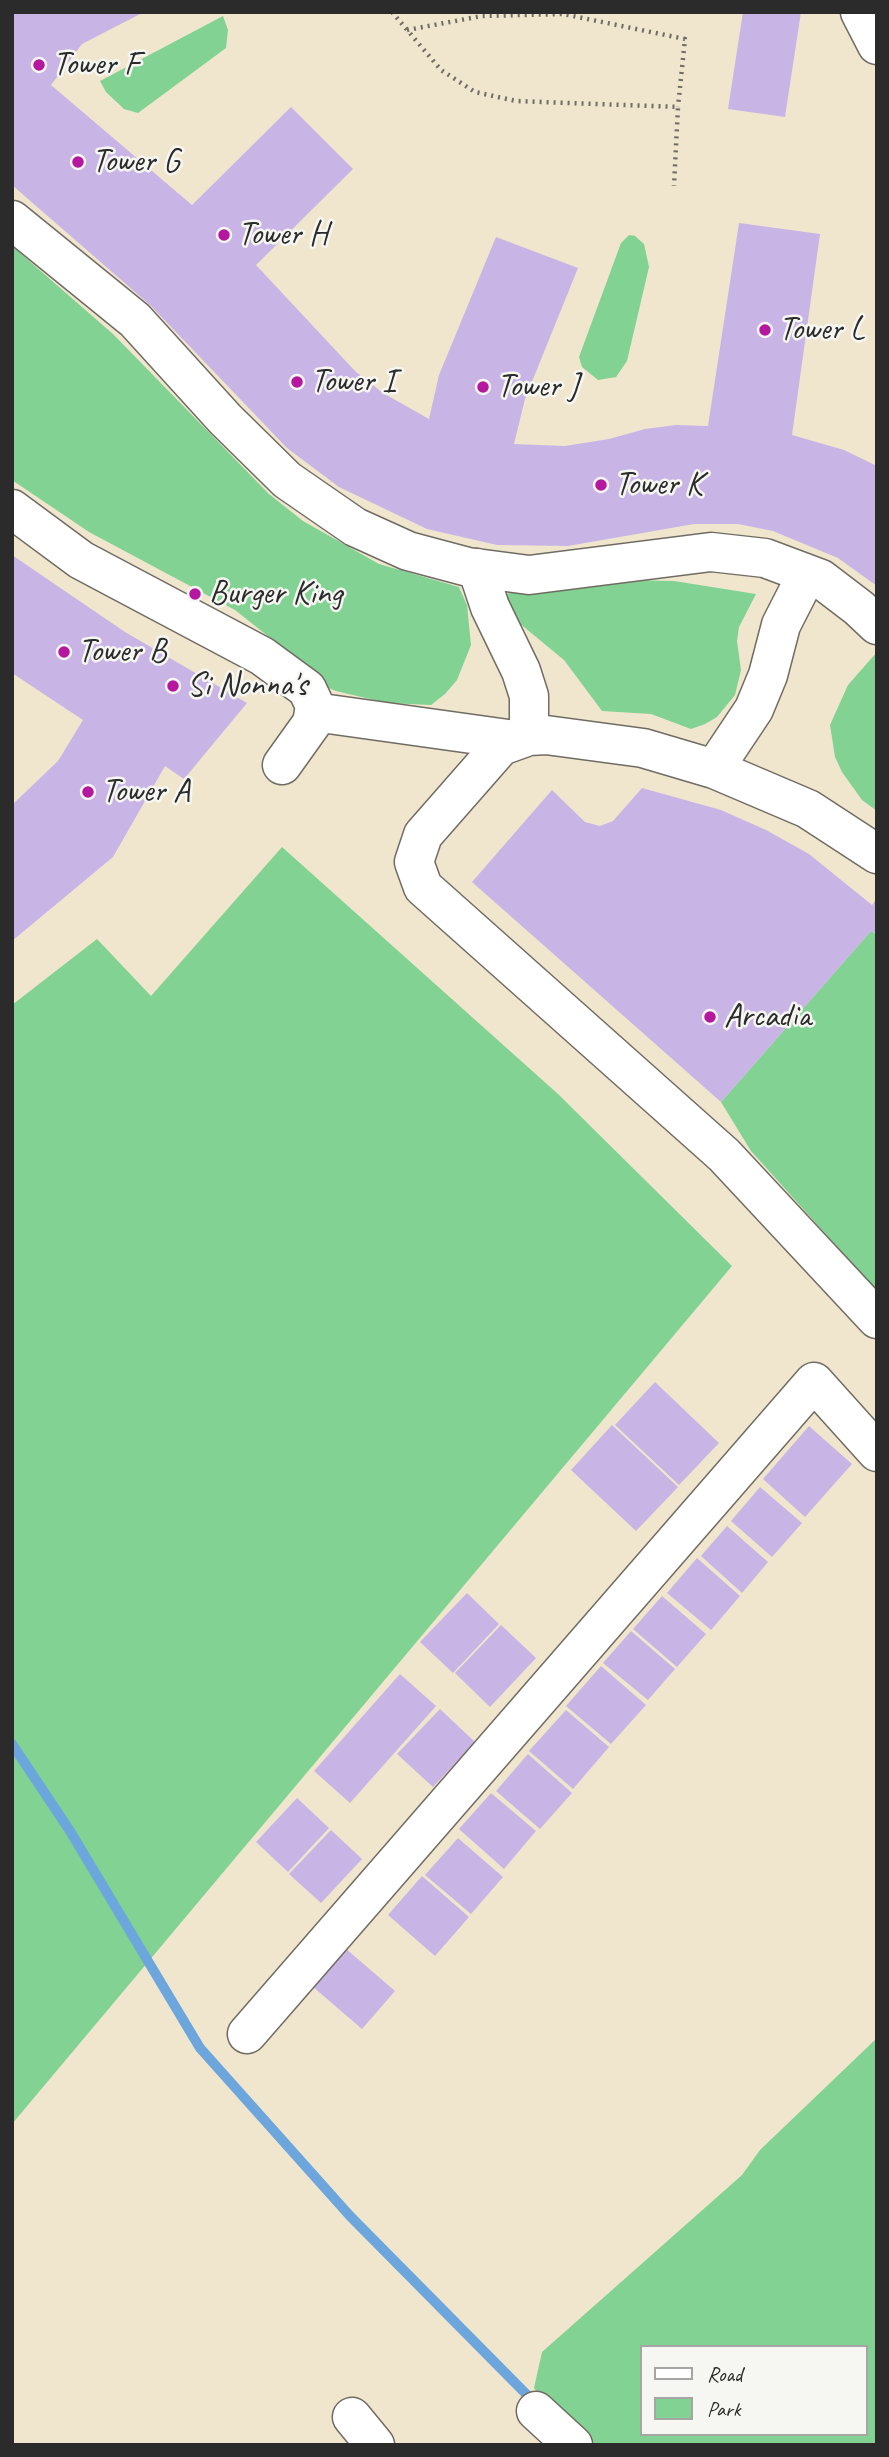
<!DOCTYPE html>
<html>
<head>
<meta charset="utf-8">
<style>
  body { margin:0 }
  #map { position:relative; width:889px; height:2457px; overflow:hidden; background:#f0e6cd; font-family:Caveat,sans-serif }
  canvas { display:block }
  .frame { position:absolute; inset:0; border:14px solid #2b2b2b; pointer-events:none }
  .legend { position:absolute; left:640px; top:2345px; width:228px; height:91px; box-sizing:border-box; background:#f6f6f2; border:2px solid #a5a5a2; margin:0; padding:9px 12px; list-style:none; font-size:21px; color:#2b2b2b }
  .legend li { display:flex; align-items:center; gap:14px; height:35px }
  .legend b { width:35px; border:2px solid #a5a5a2 }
</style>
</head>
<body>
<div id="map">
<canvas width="889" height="2457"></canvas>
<div class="frame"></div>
<ul class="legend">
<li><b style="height:9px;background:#fff"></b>Road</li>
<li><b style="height:19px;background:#81d293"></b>Park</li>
</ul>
</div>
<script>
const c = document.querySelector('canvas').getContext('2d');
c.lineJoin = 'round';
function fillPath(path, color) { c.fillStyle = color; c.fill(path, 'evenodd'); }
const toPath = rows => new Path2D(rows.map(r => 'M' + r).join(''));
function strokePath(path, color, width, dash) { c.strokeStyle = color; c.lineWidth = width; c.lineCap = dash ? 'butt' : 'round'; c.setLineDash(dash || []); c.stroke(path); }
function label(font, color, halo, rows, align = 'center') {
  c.font = font + ' Caveat,sans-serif'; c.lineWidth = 5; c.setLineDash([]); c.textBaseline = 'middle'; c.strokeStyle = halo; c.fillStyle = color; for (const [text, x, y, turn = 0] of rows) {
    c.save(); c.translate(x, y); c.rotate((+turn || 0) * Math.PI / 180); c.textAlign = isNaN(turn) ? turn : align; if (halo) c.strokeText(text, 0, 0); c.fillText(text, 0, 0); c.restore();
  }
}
fillPath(toPath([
  [223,16,228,30,226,48,138,113,124,109,106,92,100,81],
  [629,235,635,236,644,244,649,267,627,361,616,377,598,380,582,367,579,357,621,243],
  [12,246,113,334,269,494,303,521,379,564,459,587,467,605,471,645,457,680,445,694,431,705,387,703,336,691,312,681,288,652,235,610,89,532,12,480],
  [628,580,674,581,756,594,739,627,737,641,741,670,735,695,717,717,705,724,691,729,651,714,602,711,564,660,513,618,504,596,511,592],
  [877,652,877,811,862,800,842,772,835,757,830,725,848,685],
  [282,847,558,1094,732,1266,12,2124,12,1005,97,939,151,996],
  [871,931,877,935,877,1291,751,1151,721,1102],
  [877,2038,877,2445,586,2445,534,2388,542,2352,742,2175,760,2150],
  [642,2347,866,2347,866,2434,642,2434]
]), '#81d293');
strokePath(toPath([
  [12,1744,70,1831,200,2048,350,2216,536,2404]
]), '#6ca6dc', 10);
fillPath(toPath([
  [12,12,144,12,82,44,51,85,192,205,291,107,353,169,256,265,355,371,383,393,429,419,439,375,496,237,578,268,525,399,514,444,565,446,609,439,645,429,676,425,708,426,739,223,820,234,792,435,844,450,877,466,877,586,838,558,773,531,738,524,694,524,568,546,497,545,427,529,339,487,287,448,150,305,12,185],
  [743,12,801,12,785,117,728,109],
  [12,555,125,632,247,703,184,779,165,766,113,857,12,941,12,805,58,761,83,720,12,673],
  [642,788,721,810,766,830,809,854,872,905,877,898,877,935,871,931,721,1102,472,882,552,790,585,822,600,826,613,821],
  [655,1382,719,1443,679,1485,615,1425],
  [612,1425,678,1487,636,1531,571,1470],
  [809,1426,852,1464,805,1517,763,1479],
  [760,1487,802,1523,772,1557,731,1521],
  [727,1526,768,1562,742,1593,701,1556],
  [697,1558,740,1596,711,1630,667,1593],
  [467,1593,499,1624,453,1673,420,1642],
  [662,1596,706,1634,677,1667,633,1629],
  [501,1625,536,1658,490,1707,455,1673],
  [631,1631,675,1669,648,1700,603,1663],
  [601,1666,646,1705,611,1744,566,1706],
  [400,1674,436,1706,350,1803,314,1771],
  [440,1709,475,1742,433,1787,397,1754],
  [566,1710,609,1747,573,1789,529,1751],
  [528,1754,572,1793,540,1829,496,1791],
  [491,1793,536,1831,504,1869,459,1829],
  [297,1798,329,1828,288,1872,256,1842],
  [331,1830,362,1859,321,1903,289,1874],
  [458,1838,503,1877,471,1914,425,1875],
  [422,1876,469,1917,435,1956,388,1915],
  [345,1948,395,1991,362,2029,312,1986]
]), '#c9b4e6');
const street = toPath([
  [860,12,877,45],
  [12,220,135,320,225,419,287,480,355,527,408,551,468,567,529,575,711,552,765,558,821,579,859,608,877,625],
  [12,509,81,560,262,656,307,689,315,706,312,723,282,765],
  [477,568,490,607,521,671,529,696,529,736],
  [314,712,515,740],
  [714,769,754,709,768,675,781,625,807,574],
  [877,854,808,809,714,769,643,748,546,735,529,736,501,746,423,835,414,862,423,887,724,1155,877,1319],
  [247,2034,814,1382,877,1452],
  [536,2411,573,2445],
  [352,2417,375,2445]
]);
strokePath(street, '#706c64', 41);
strokePath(toPath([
  [392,12,441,70,475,92,516,101,678,107,674,186],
  [407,30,482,16,563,14,685,39,678,107]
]), '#706c64', 4.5, [2, 5]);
strokePath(street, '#fff', 38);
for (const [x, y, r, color] of [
  [39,65,7,"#b5179e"],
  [78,162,7,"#b5179e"],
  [224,235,7,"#b5179e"],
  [765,330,7,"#b5179e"],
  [297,382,7,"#b5179e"],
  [483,387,7,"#b5179e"],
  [601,485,7,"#b5179e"],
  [195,594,7,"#b5179e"],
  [64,652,7,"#b5179e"],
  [173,686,7,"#b5179e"],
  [88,792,7,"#b5179e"],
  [710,1017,7,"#b5179e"]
]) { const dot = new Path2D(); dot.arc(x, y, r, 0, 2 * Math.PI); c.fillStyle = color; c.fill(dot); strokePath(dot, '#f6f6f2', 2.5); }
label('33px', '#2b2b2b', '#f6f6f2', [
  ["Tower F",53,65],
  ["Tower G",92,162],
  ["Tower H",238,235],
  ["Tower L",779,330],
  ["Tower I",311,382],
  ["Tower J",497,387],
  ["Tower K",615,485],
  ["Burger King",209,594],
  ["Tower B",78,652],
  ["Si Nonna's",187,686],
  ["Tower A",102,792],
  ["Arcadia",724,1017]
], 'left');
</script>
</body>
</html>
